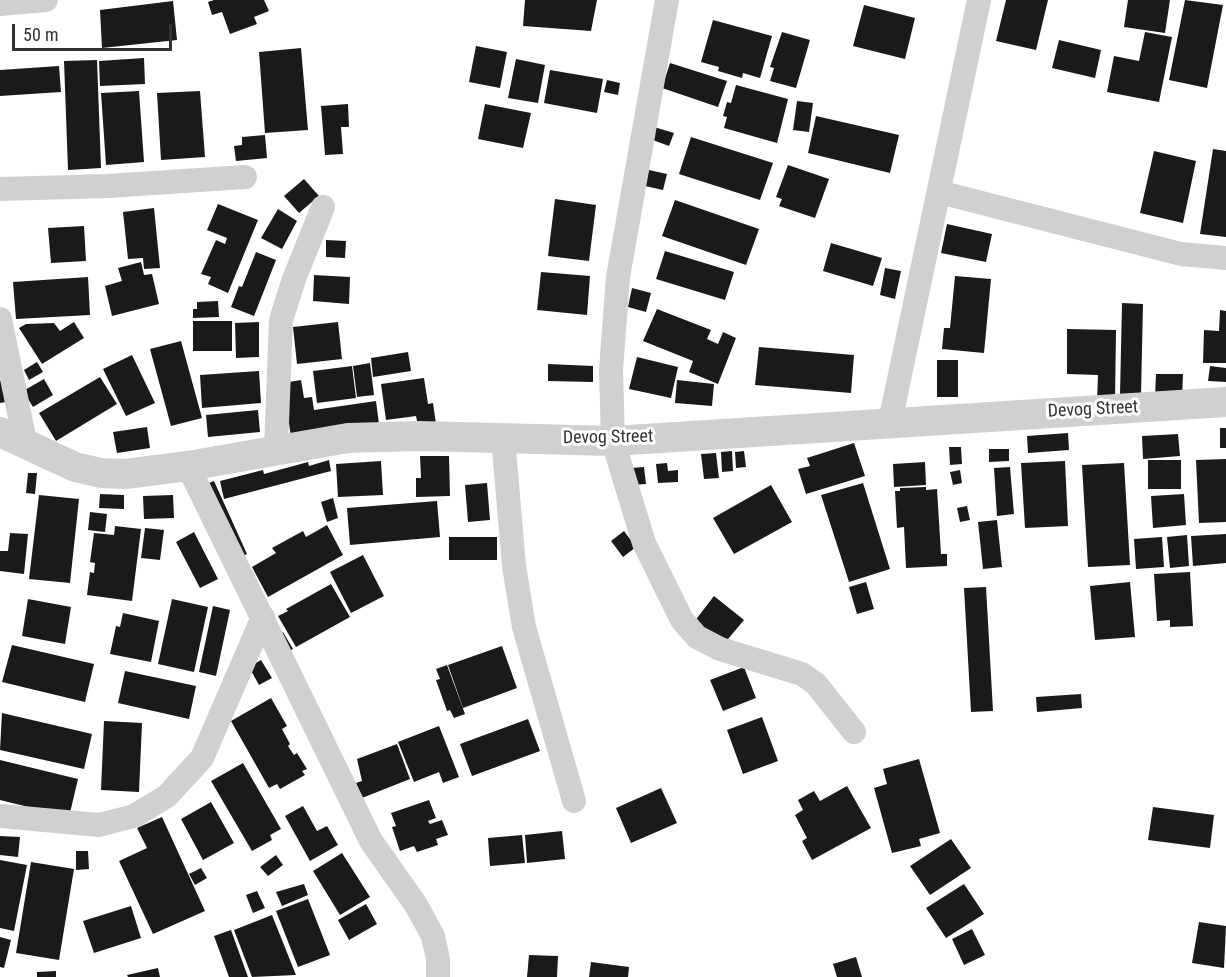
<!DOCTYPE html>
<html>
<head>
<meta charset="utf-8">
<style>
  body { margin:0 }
  #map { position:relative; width:1226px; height:977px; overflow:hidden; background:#fff; font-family:"Roboto Condensed",sans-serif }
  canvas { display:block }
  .scale { position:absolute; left:12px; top:24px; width:160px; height:27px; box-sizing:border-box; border:3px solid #333; border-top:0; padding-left:8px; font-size:18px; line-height:21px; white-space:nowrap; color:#333; -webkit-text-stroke:4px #fff; paint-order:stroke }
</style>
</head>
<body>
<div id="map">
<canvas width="1226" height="977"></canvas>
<div class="scale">50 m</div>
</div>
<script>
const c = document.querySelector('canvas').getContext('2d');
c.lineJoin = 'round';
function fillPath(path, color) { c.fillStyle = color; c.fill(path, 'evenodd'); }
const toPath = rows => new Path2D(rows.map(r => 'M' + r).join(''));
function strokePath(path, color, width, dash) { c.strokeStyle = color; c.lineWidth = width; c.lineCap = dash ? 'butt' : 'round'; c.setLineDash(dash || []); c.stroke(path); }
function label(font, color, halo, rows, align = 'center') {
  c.font = font + ' "Roboto Condensed",sans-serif'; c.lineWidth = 6; c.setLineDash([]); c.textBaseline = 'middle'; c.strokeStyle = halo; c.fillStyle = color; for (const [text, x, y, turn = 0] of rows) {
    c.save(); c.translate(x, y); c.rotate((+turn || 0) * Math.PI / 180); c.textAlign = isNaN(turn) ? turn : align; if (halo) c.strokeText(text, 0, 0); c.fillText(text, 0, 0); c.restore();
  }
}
fillPath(toPath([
  [214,0,264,0,269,11,254,17,257,24,230,34,222,12,212,15,208,2],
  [525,0,597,0,591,31,523,26],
  [1006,0,1048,0,1036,50,996,41],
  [1128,0,1170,0,1165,33,1124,27],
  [1185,0,1223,5,1207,88,1169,80],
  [173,1,177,40,102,48,100,10],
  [864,5,915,18,905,59,853,46],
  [713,20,772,36,760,78,743,73,742,78,718,71,719,67,701,62],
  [782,32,810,40,796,88,770,81,774,68,770,67],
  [1145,32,1172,37,1159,102,1107,92,1114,56,1139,61],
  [1059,40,1101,50,1095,78,1052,68],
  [476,46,507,52,500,88,469,82],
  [301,48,308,130,265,133,259,52],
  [144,58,145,84,100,86,99,61],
  [516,59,545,65,538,103,508,98],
  [97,60,101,168,68,170,64,61],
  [670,63,727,81,718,107,662,88],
  [59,66,61,92,0,96,0,70],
  [550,70,603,79,597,113,544,103],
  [607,80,620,83,618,95,604,92],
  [736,85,788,99,777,143,724,128,727,117,723,116,727,102,731,103],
  [139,91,144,162,106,165,101,93],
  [200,91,205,157,161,160,157,93],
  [797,101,813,103,809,132,793,130],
  [348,104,349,127,341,127,343,154,325,155,321,106],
  [485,104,531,113,523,148,478,139],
  [816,116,899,135,890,173,808,153],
  [654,127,674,133,669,146,650,139],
  [265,135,267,158,236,161,234,146,242,145,242,137],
  [691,137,773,163,760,200,679,174],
  [1213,149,1226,151,1226,237,1200,234],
  [1154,151,1196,161,1183,223,1140,213],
  [788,165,829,179,815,218,779,206,782,199,776,197],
  [649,170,667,174,663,190,645,186],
  [304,179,319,196,299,213,284,196],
  [555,199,596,205,589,261,548,256],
  [675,200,759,229,746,265,662,236],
  [218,204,258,220,228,293,208,284,211,277,201,274,216,240,225,244,227,238,207,230],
  [154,208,160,268,144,269,143,258,128,259,123,212],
  [278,209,297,221,282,249,261,238],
  [947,224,992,234,986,262,941,253],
  [84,226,86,261,51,263,48,228],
  [326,240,346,241,345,258,326,257],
  [831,243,882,258,873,286,823,271],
  [665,251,734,272,725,300,656,279],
  [256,252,276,260,254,316,231,307,239,286,242,287],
  [141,262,144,275,152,274,159,304,112,316,105,286,122,281,118,268],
  [885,268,901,271,895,299,880,295],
  [541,272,590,276,587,315,537,310],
  [314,275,350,277,349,304,313,301],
  [955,276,991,279,984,353,942,349,944,328,950,328],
  [88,277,90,315,16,319,13,282],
  [632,288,651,293,646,312,628,307],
  [218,301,219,317,193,318,193,309,197,309,197,302],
  [1122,303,1143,304,1141,395,1120,395],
  [657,309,711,330,707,339,718,344,723,332,736,338,718,384,689,372,693,361,643,341],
  [1220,310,1226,311,1226,363,1203,363,1204,330,1219,331],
  [193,321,232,321,232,351,193,351],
  [74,322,84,338,42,364,19,328,26,324,54,323,60,331],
  [259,322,259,357,236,358,235,323],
  [338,322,342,359,297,364,293,327],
  [1067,329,1116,330,1115,401,1097,401,1098,375,1067,374],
  [181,341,202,418,171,426,150,349],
  [759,347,854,355,851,393,755,385],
  [408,352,411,371,373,377,371,358],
  [132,355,155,403,126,416,103,369],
  [637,357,678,367,671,398,629,389],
  [937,360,958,360,958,397,937,397],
  [37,362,43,372,29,380,24,370],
  [370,363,374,395,357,397,353,366],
  [548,364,593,366,593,382,548,381],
  [352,366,356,398,317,403,313,371],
  [1210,366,1226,368,1226,382,1208,381],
  [259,371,261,403,202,408,200,375],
  [1156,374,1183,374,1182,398,1155,397],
  [100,377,117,404,56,441,39,413],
  [424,378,428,404,433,403,436,424,418,426,416,416,386,420,381,384],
  [44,379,53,395,33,407,23,391],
  [301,380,304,398,312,397,314,410,376,401,379,424,291,437,283,383],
  [677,380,714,384,712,406,675,403],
  [0,381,2,381,6,402,0,403],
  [258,410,260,432,208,437,206,415],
  [147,427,150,448,117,453,113,432],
  [1220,428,1226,428,1226,448,1220,448],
  [1068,433,1069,450,1028,453,1027,436],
  [1178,434,1180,456,1143,459,1142,436],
  [854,443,865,476,806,494,798,469,810,466,807,458],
  [949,447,961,447,962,464,950,465],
  [989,449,1009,449,1009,461,989,462],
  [732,451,733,471,722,472,721,452],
  [744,451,746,467,736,468,735,452],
  [716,453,719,478,704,479,701,454],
  [420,456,449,456,450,496,416,497,416,478,421,478],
  [1226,459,1226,522,1199,523,1196,460],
  [329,460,331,471,224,499,220,481,263,470,264,474,308,462,309,466],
  [1148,460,1181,460,1181,489,1148,489],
  [381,461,383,495,338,497,336,464],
  [1065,461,1068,526,1025,528,1021,463],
  [925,462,926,485,894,487,893,464],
  [667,463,668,471,678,470,678,482,658,483,656,464],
  [1124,463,1130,565,1088,567,1082,465],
  [644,467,646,484,633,485,631,468],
  [1010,467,1014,514,997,516,994,468],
  [960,470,962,483,953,485,950,472],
  [28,473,37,473,35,494,26,493],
  [214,481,247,554,236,559,204,485],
  [487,483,490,520,468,522,465,485],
  [863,483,890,569,849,582,821,495],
  [771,485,792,522,734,554,713,518],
  [926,487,926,490,937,489,941,554,947,554,947,566,906,568,904,527,897,528,895,491,900,491,900,488],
  [100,494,124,495,124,509,99,508],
  [1184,494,1186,525,1153,528,1151,496],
  [39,495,79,499,70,583,29,579],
  [173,495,174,518,144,519,143,496],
  [333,498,338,518,327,522,321,502],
  [437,501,440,537,350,545,347,508],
  [967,506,970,520,960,522,957,508],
  [90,512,107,514,105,532,88,530],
  [997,520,1002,567,983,569,978,522],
  [327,525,343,555,268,597,252,567,276,553,272,548,303,531,306,537],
  [115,526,141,529,132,601,87,595,90,572,94,573,95,563,90,562,94,533,114,535],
  [145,528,164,530,160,560,141,558],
  [624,531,636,547,623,557,611,541],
  [194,532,218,579,200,588,176,542],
  [10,533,28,534,24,574,0,571,0,551,8,551],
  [1226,534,1226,563,1193,566,1191,536],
  [1187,535,1189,566,1170,568,1167,537],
  [449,537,497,537,497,560,449,560],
  [1162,537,1164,567,1136,569,1134,539],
  [363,555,384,596,351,613,330,572],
  [1190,572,1193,626,1170,627,1170,620,1157,621,1154,574],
  [866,582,874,609,857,614,849,587],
  [1130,582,1135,637,1095,640,1090,586],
  [331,584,350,617,296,647,278,616,288,611,286,609],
  [986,587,993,711,971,712,964,588],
  [714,596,744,620,723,645,694,622],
  [28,599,71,607,65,644,22,636],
  [172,599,208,607,194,672,158,664],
  [213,606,230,610,216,676,199,672],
  [123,613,159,621,151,662,110,654,116,626,120,627],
  [283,632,293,649,284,654,274,637],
  [12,645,94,664,85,702,2,682],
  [502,646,517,688,463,708,448,665],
  [261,660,272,678,259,685,249,667],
  [447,665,465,714,454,718,450,710,447,711,436,680,440,679,436,669],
  [744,667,756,698,723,711,710,680],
  [125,671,196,686,189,719,118,703],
  [1081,694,1082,708,1037,712,1036,697],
  [271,698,287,726,282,729,290,744,288,746,294,755,297,753,307,769,302,771,305,775,280,789,277,784,269,788,231,721],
  [2,713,92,734,84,769,0,750],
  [762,717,778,761,743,774,727,730],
  [528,719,540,751,472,776,460,744],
  [104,721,142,723,139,792,101,790],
  [439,726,459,777,443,783,439,772,414,782,398,742],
  [397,744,410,779,362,798,356,783,362,781,357,759],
  [919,759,940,833,919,839,921,846,892,853,874,788,887,784,883,769],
  [0,760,78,779,69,817,0,800],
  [243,763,281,829,270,835,272,840,252,851,211,781],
  [847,786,871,828,812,860,802,841,807,838,795,815,803,810,798,800,814,791,820,801],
  [661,788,677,823,631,843,616,808],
  [429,800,436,818,428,821,430,824,442,820,448,835,436,839,438,845,417,852,414,846,400,851,392,827,396,826,391,813],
  [211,802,234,843,203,860,181,819],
  [303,806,317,831,327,826,338,845,310,861,285,816],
  [1153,807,1214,815,1210,848,1148,840],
  [162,817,205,911,153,934,119,861,147,848,137,828],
  [562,831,565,859,527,863,525,835],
  [522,835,525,863,490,866,488,838],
  [0,836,20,837,18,857,0,855],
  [951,839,971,868,930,895,910,866],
  [76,851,88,851,89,869,76,870],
  [342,853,370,897,340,915,313,871],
  [276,855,283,865,268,876,260,867],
  [0,860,27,865,14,931,0,928],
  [31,862,74,869,59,960,16,953],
  [201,868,207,878,195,885,189,874],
  [304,884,308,895,282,906,276,892],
  [964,884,984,914,946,938,926,908],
  [257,891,265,908,253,913,246,895],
  [308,899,330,955,298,967,276,911],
  [366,904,377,924,349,940,338,920],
  [131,906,141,938,94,953,83,921],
  [272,915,296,975,252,977,234,930],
  [1199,922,1226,926,1224,968,1192,963],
  [972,929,985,955,964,965,952,939],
  [231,930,248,977,229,977,214,936],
  [0,937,11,940,4,968,0,967],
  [529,955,558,956,557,977,527,977],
  [856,957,862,977,837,977,833,964],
  [591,962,629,967,628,977,589,977],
  [158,968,160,977,128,977,127,975],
  [56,971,56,977,37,977,37,972]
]), '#1a1a1a');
strokePath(toPath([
  [667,0,618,277,611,370,613,441,644,543,682,620,697,637,720,649,802,674,816,684,854,732],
  [0,4,46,0],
  [0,189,108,186,245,177],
  [939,192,1181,254,1226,258],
  [0,319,25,442],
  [890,422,979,0],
  [503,437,514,566,524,627,574,801],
  [276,449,281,320,294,279,323,207],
  [188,466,371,841,416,905,433,936,438,959,438,977],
  [0,816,99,825,134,816,167,796,202,758,263,617]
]), '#d0d0d0', 24);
strokePath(toPath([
  [0,432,75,467,101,473,125,474,188,466,348,438,420,436,613,441,1226,402]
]), '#d0d0d0', 30);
label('18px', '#333', '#fff', [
  ["Devog Street",1093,410,-3],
  ["Devog Street",608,438,-1]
]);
</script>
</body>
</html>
